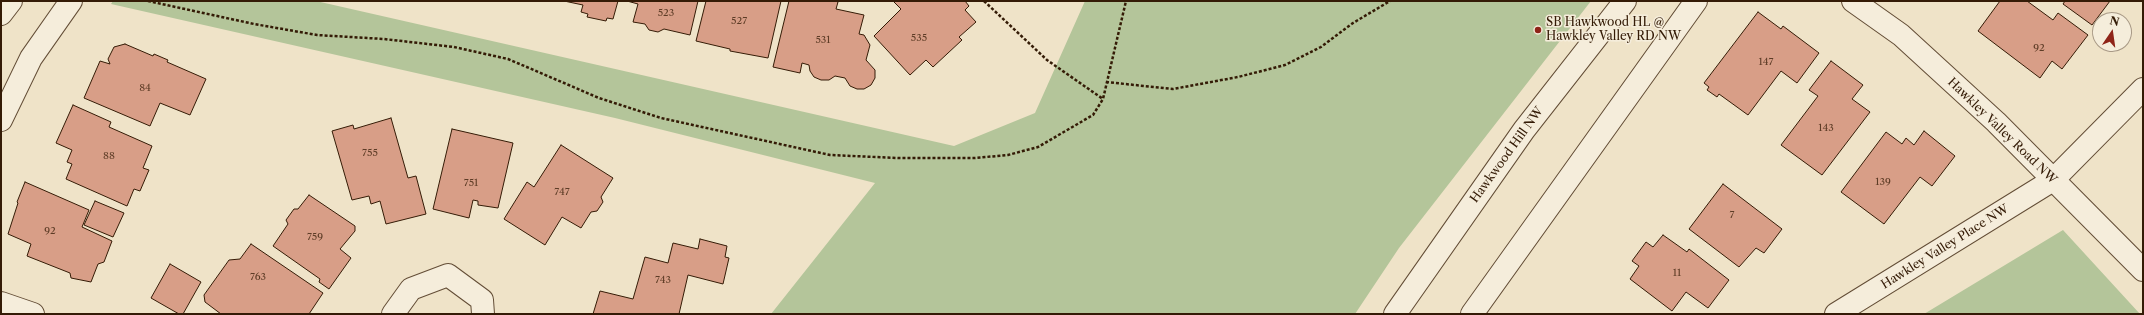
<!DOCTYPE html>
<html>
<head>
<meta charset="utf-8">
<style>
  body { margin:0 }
  #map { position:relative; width:2144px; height:315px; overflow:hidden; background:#efe3c8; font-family:"Libre Caslon Text",serif }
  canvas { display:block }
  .frame { position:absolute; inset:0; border:2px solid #341b06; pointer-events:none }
  .north { position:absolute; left:2092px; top:12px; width:40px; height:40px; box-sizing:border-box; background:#f5eddb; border:1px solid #a89986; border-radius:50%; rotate:13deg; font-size:11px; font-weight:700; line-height:16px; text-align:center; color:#341b06 }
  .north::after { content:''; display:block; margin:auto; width:14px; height:18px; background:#8f2418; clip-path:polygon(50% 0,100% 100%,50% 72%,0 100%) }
</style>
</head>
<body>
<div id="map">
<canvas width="2144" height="315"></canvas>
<div class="frame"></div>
<div class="north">N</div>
</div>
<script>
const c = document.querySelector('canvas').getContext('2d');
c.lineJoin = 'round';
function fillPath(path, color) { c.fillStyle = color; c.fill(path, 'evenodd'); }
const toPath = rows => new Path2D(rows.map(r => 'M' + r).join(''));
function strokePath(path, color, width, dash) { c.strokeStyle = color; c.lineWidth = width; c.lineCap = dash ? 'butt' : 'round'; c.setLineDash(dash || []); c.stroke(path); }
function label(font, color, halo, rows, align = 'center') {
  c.font = font + ' "Libre Caslon Text",serif'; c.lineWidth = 3; c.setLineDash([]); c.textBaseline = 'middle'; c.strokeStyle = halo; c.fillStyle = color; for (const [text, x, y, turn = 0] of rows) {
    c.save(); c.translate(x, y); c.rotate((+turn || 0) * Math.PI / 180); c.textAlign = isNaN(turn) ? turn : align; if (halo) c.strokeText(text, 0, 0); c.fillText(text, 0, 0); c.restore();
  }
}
fillPath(toPath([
  [113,1,316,1,954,146,1035,113,1085,1,1591,1,1399,248,1355,314,771,314,875,183,615,118,111,4],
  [2063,230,2140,314,1924,314]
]), '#b4c59a');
const building = toPath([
  [564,1,618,1,613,19,607,18,606,21,587,17,588,14,581,12,583,5,564,1],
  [627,1,698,1,690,35,664,29,658,32,649,30,645,24,633,22,638,4,627,1],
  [706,1,781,1,768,58,730,51,730,49,696,41,706,1],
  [789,1,835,1,838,2,836,9,864,15,859,34,864,35,870,45,866,60,875,70,875,78,871,85,864,89,857,89,850,86,845,78,835,76,829,80,821,80,814,77,810,71,809,65,802,63,800,73,773,67,789,1],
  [893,1,965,1,969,6,965,10,976,22,959,37,962,40,933,67,926,60,910,75,874,36,901,9,893,1],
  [2000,1,2027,1,2053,20,2058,13,2088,35,2062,69,2052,61,2040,78,1978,31,2000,1],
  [2065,1,2110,1,2092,25,2063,4,2065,1],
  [1758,12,1781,29,1783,26,1819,53,1797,83,1781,71,1748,115,1719,94,1717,97,1707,90,1709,87,1704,83,1758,12],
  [125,44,153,56,154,54,168,60,167,62,206,79,190,115,160,103,150,126,84,98,100,61,110,64,108,59,114,47,125,44],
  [1831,61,1863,85,1852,99,1870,112,1822,175,1781,145,1818,96,1809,90,1831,61],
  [73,105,111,122,109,127,152,146,143,168,149,170,140,191,134,189,127,206,66,179,72,164,67,162,72,150,56,143,73,105],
  [391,118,408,178,416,176,426,214,386,224,380,201,371,204,369,196,352,200,332,131,353,125,354,129,391,118],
  [452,129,513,143,498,208,478,205,478,201,473,200,469,218,433,209,452,129],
  [1924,131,1955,156,1932,186,1920,177,1884,224,1841,192,1886,132,1902,144,1906,138,1914,145,1924,131],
  [561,145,613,178,601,197,603,202,597,211,591,212,581,228,562,217,545,245,504,219,527,182,534,187,561,145],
  [25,182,89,210,82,227,112,241,104,262,98,264,91,282,71,278,70,273,27,256,31,244,8,234,18,203,17,202,25,182],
  [1723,184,1782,229,1764,253,1756,248,1739,267,1689,229,1723,184],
  [309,195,355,226,355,231,340,249,351,258,329,289,319,282,320,279,273,246,288,224,286,220,294,209,298,209,309,195],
  [95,201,124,213,113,237,84,225,95,201],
  [1663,235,1687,252,1689,249,1729,280,1708,308,1686,292,1672,311,1630,279,1639,266,1632,261,1646,242,1653,247,1663,235],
  [700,239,727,246,725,257,729,258,723,284,688,275,679,314,593,314,600,291,633,299,645,257,668,263,673,243,698,249,700,239],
  [251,244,323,293,309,314,221,314,205,302,204,295,229,260,240,259,251,244],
  [170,264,201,282,183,314,179,314,151,298,170,264]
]);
fillPath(building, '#d89e87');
strokePath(building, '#341b06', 1);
const minor = toPath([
  [1853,1,1901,35,1996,122,2143,270],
  [1,14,11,1],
  [1,120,31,58,71,1],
  [1,303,33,314],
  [393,314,411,289,448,275,482,300,483,314],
  [1836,314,2053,180,2143,89]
]);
const tertiary = toPath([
  [1395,314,1524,130,1625,1],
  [1472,314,1696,1]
]);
strokePath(minor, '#634d36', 24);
strokePath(tertiary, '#634d36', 24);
strokePath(toPath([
  [148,1,254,24,317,35,384,39,454,47,508,59,599,98,661,118,830,155,898,158,975,158,1008,155,1038,147,1093,115,1103,99,1126,1],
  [984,1,1047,60,1103,99],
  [1106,82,1173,89,1238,77,1285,65,1321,47,1353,23,1390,1]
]), '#341b06', 2.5, [3, 2]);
strokePath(minor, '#f5eddb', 22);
strokePath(tertiary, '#f5eddb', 22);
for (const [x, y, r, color] of [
  [1538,30,4,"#8f2418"]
]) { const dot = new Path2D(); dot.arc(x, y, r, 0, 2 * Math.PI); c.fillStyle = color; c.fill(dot); strokePath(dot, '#f5eddb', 1.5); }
label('10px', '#5d3c26', null, [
  ["523",666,13],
  ["527",739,21],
  ["535",919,38],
  ["531",823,40],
  ["92",2039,48],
  ["147",1766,62],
  ["84",145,88],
  ["143",1826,128],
  ["755",370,153],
  ["88",109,156],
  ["139",1883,182],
  ["751",471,183],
  ["747",562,192],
  ["7",1732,215],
  ["92",50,231],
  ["759",315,237],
  ["11",1677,273],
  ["763",258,277],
  ["743",663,280]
]);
label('12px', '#341b06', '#f5eddb', [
  ["SB Hawkwood HL @",1546,23],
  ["Hawkley Valley RD NW",1546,37]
], 'left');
label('12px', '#341b06', '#f5eddb', [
  ["Hawkley Valley Road NW",2002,131,44],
  ["Hawkwood Hill NW",1507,155,-54],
  ["Hawkley Valley Place NW",1945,247,-32]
]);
</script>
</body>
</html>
